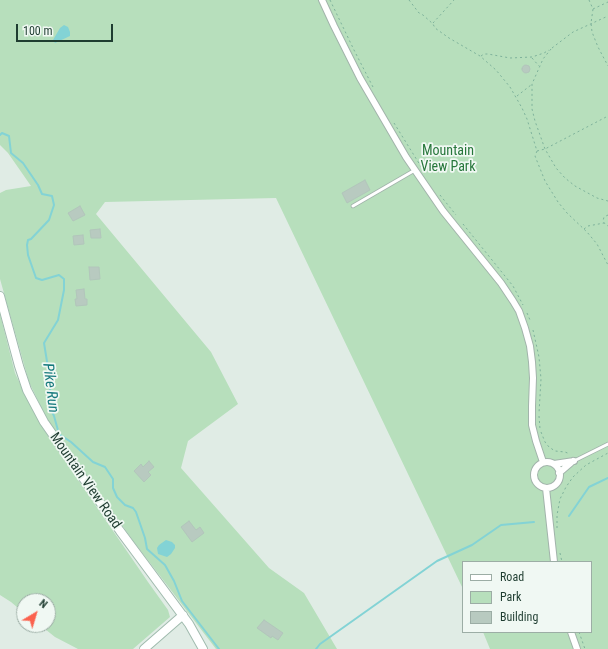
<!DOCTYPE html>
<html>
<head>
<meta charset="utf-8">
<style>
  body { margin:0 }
  #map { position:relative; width:608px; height:649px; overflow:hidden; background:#e0ece5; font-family:"Roboto Condensed",sans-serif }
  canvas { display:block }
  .legend { position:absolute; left:462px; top:561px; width:130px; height:72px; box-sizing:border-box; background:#f0f8f3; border:1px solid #9cada5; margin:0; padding:5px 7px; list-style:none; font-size:12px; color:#1f3d31 }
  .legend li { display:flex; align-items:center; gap:8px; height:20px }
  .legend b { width:20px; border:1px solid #9cada5 }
  .north { position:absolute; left:16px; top:593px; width:40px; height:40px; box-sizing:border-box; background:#f0f8f3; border:1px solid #9cada5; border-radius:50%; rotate:38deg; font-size:11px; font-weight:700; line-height:16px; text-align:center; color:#1f3d31 }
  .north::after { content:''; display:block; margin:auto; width:14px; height:18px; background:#fb624e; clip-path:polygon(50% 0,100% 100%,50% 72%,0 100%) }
  .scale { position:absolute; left:16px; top:24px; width:97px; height:18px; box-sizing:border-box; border:2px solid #1f3d31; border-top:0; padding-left:5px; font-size:12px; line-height:14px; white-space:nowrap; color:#1f3d31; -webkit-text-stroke:3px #f0f8f3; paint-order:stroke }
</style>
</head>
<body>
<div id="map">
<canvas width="608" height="649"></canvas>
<ul class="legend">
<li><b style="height:5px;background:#fff"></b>Road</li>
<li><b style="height:11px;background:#b7dfbc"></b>Park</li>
<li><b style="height:11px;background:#b8cac0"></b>Building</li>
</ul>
<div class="north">N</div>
<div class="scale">100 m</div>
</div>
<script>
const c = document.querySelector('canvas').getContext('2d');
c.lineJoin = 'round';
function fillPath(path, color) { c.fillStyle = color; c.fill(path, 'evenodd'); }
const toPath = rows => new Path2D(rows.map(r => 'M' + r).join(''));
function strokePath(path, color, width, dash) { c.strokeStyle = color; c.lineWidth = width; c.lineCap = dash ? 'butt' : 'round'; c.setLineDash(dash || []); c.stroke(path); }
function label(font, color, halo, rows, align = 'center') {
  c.font = font + ' "Roboto Condensed",sans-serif'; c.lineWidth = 3.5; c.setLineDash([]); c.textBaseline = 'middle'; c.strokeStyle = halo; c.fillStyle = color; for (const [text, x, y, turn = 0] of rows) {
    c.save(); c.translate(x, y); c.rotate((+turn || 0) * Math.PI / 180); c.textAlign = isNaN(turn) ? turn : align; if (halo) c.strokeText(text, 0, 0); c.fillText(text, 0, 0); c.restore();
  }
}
fillPath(toPath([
  [0,0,608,0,608,649,490,649,483,632,591,632,591,562,463,562,463,589,276,198,105,202,96,214,211,352,238,404,188,441,181,468,269,568,304,593,337,649,216,649,134,542,60,438,47,419,29,382,0,279,0,193,6,190,31,186,8,153,0,145],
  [0,314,15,373,28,401,44,430,148,582,168,610,170,617,133,649,78,649,55,637,40,625,48,625,48,601,24,601,24,613,11,602,0,595]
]), '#b7dfbc');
fillPath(toPath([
  [64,25,68,27,70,32,70,36,55,43,53,40,60,28],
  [166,540,172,542,175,545,175,548,171,554,167,557,158,554,157,548,159,545]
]), '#83d3d5');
strokePath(toPath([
  [0,135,2,133,9,136,11,153,23,163,38,185,42,194,52,196,54,205,49,220,31,239,28,240,27,245,28,255,36,278,42,280,59,275,64,279,64,290,58,320,44,343,50,380,50,407,54,416,59,434,71,442,93,462,105,467,113,479,113,488,117,497,125,505,133,508,136,512,145,538,147,549,165,565,174,581,182,601,219,649],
  [569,516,589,487,608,478],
  [316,649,320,644,437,561,472,545,501,525,534,522]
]), '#83d3d5', 2);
const building = toPath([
  '522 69a4 4 0 1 1 8 0a4 4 0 1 1-8 0Z',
  [365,180,370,190,347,203,342,193,365,180],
  [80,206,85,215,73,221,68,213,80,206],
  [100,229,101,238,91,238,90,230,100,229],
  [83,235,84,244,74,245,73,236,83,235],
  [89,267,99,267,100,279,90,280,89,267],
  [84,289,85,299,87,299,87,305,76,306,75,299,77,299,76,290,84,289],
  [149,461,154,467,148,472,151,475,144,482,134,471,141,464,143,467,149,461],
  [189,521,196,530,200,527,204,533,192,542,181,527,189,521],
  [264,620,283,633,278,640,272,636,271,638,257,628,264,620]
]);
fillPath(building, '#b8cac0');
strokePath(building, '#b2c6bb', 1);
const lane = toPath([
  [353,206,415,170],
  [574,461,608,444]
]);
const street = toPath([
  [322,0,334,26,360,78,406,157,443,211,501,283,513,301,519,311,525,328,530,346,532,362,533,378,532,406,532,425,536,441,543,462],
  '534 475a13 13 0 1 1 26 0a13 13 0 1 1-26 0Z',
  [554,464,574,461],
  [559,473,573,461],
  [546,488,554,562],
  [571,632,577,649]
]);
const secondary = toPath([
  [0,296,19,366,27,390,44,422,120,531,189,624,203,649],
  [144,649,183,615]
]);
strokePath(lane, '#a2b4ab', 4.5);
strokePath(street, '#a2b4ab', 8);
strokePath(secondary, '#a0bbae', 10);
strokePath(toPath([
  [330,0,354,50,374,89],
  [409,0,419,13,423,15,433,24,435,28,449,38,480,56,496,70,510,87,522,108,527,119,537,151,535,156,545,181,558,202,567,213,587,232,597,244,608,265],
  [589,0,593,9,591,23,592,32,598,47,608,66],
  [593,9,608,2],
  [433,23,454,0],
  [552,48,573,32,608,16],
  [551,49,543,59,532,84,532,109,535,121,545,149,556,168,565,178,575,186,597,198,608,201],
  [481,56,484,54,488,54,510,58,532,57,544,53,549,50],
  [532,58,539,66],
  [517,96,531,85],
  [394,123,425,173],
  [537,151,545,149,608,116],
  [440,195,456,215],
  [608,215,604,217,603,221,605,224,608,226],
  [463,224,513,286,523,305],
  [584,229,588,226,604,223],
  [527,313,530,320],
  [533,330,539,357,541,379,539,413],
  [539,416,540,429],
  [541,432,545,442,549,447,555,451,565,452,570,454],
  [557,528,557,515,560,499,566,487,573,477,586,465,608,453],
  [560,553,562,562],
  [579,632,585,649]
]), '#7eb29b', 1, [2, 3]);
strokePath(lane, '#fff', 3);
strokePath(street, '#fff', 6);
strokePath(secondary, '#fff', 8);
label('14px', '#27773b', '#f0f8f3', [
  ["Mountain",448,151],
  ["View Park",448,167]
]);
label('14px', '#1f3d31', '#f0f8f3', [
  ["Mountain View Road",85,481,55]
]);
label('italic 15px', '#16797d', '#f0f8f3', [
  ["Pike Run",50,388,83]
]);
</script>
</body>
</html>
